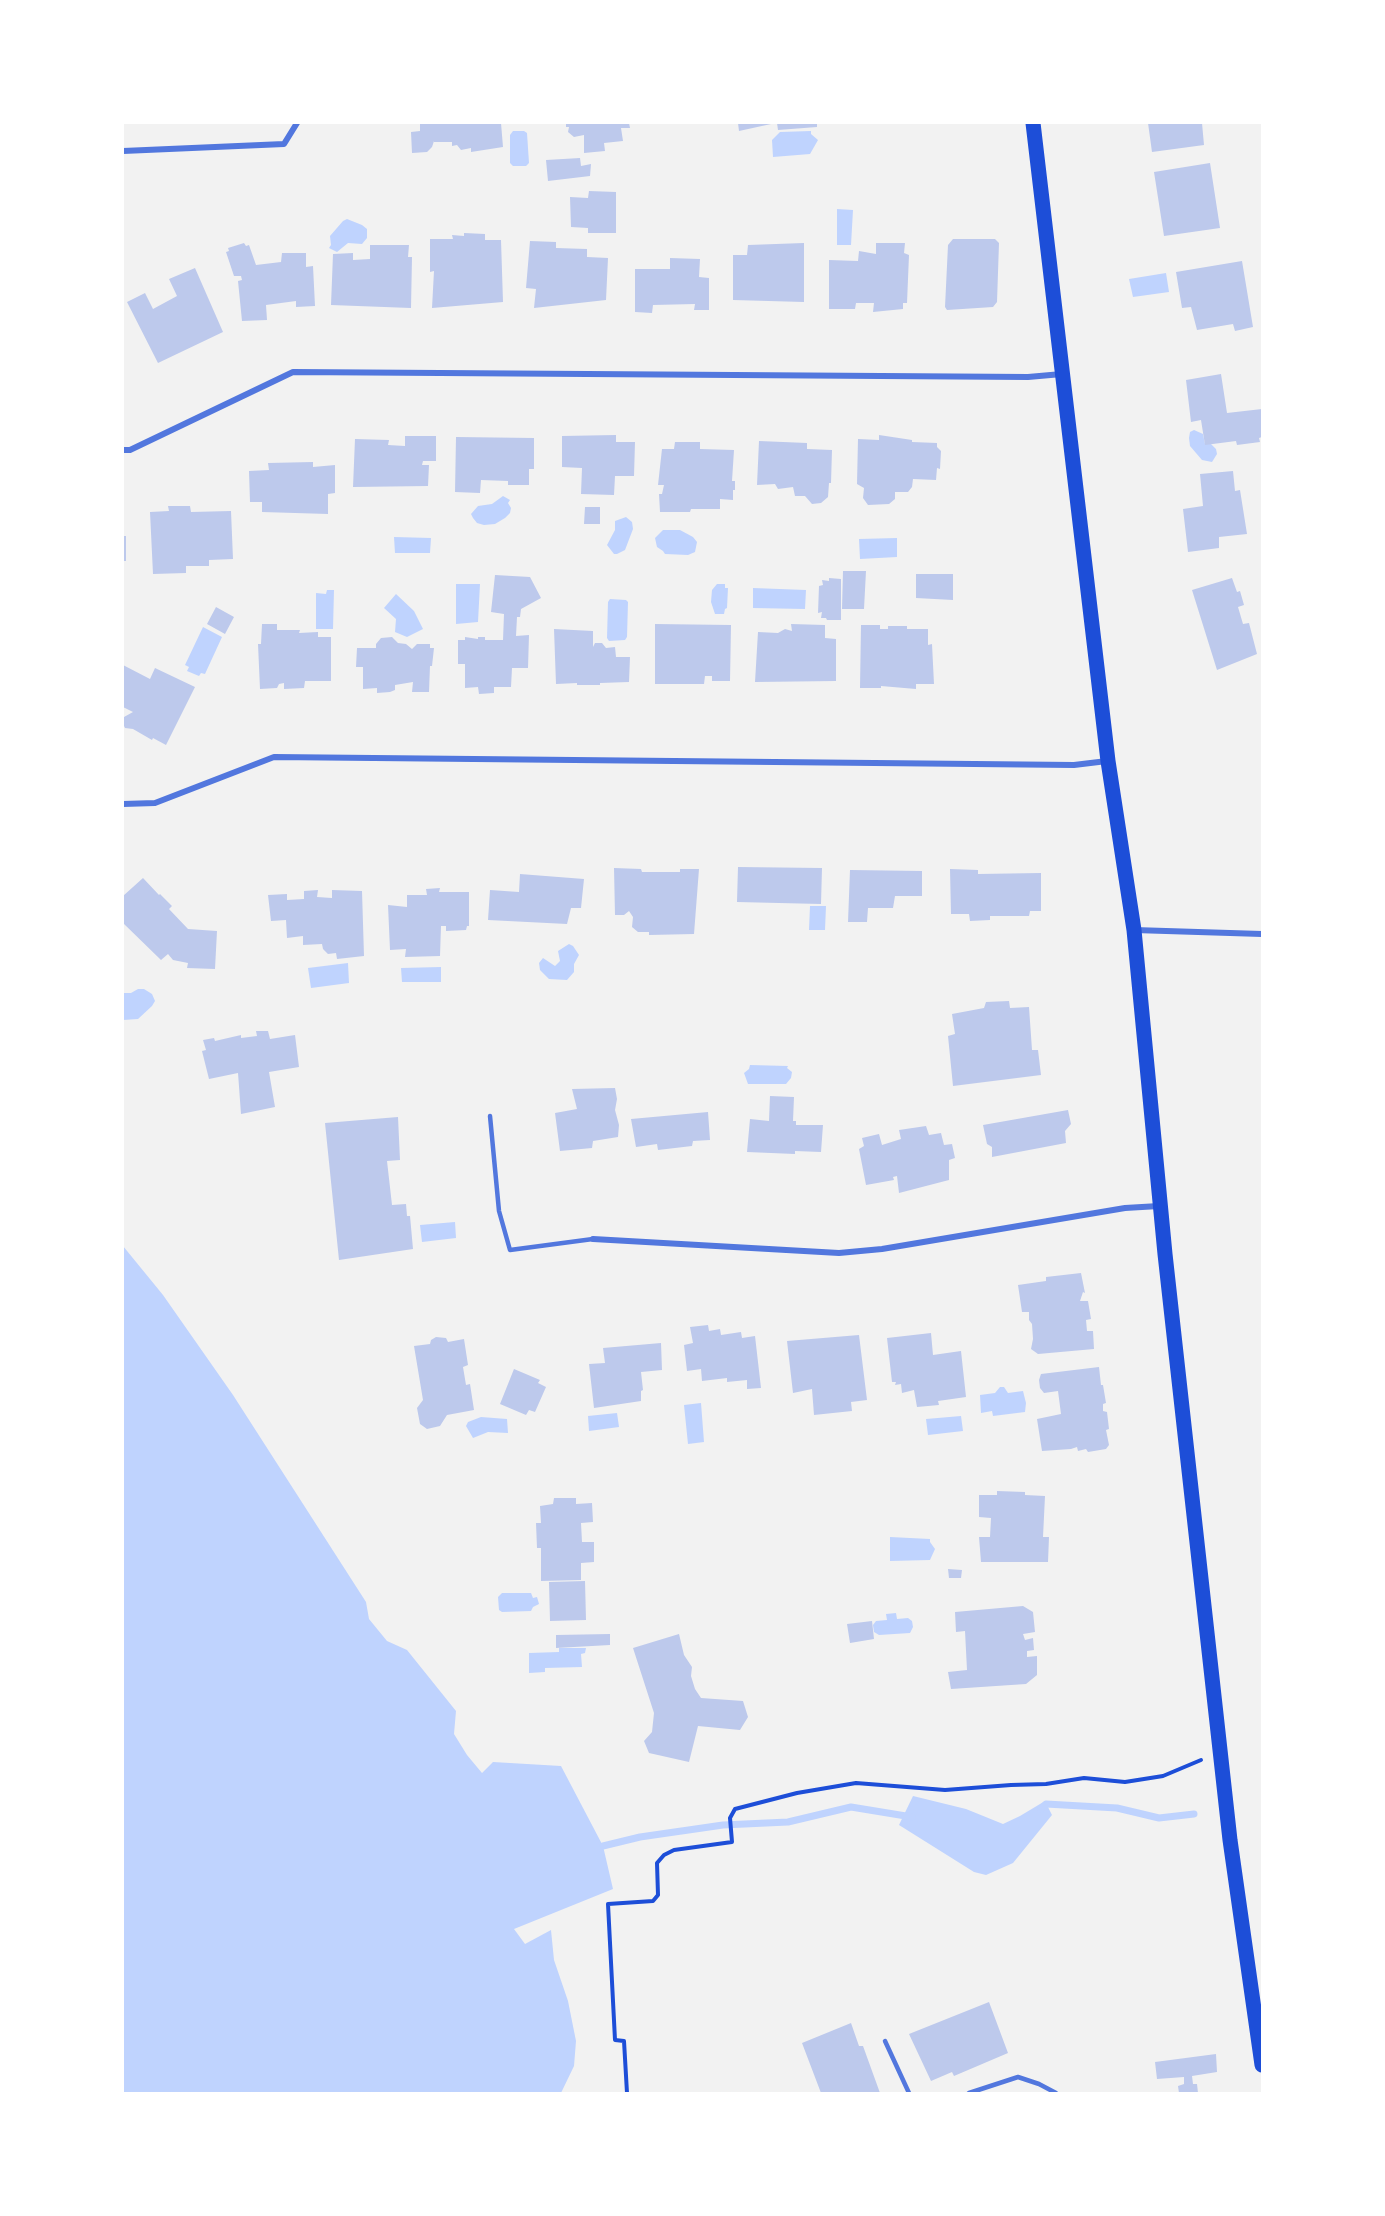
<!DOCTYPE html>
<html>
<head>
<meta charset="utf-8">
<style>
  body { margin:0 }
  #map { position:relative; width:1385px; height:2216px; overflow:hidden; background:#f2f2f2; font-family:Spectral,serif }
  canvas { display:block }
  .frame { position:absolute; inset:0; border:124px solid #fff; pointer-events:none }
</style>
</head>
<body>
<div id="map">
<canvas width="1385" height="2216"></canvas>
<div class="frame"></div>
</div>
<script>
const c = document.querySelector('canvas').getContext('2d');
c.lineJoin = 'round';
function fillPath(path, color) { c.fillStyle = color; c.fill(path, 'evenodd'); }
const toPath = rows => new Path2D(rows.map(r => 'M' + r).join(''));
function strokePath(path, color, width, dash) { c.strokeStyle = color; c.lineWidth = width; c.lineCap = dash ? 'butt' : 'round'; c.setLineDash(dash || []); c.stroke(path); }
fillPath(toPath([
  [513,131,524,131,527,133,529,163,526,166,513,166,510,163,510,135],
  [811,131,811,134,818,140,810,154,773,157,772,140,780,132],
  [837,209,853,210,851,245,837,245],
  [347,219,362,225,367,229,367,238,362,244,348,243,337,252,329,248,331,245,330,236,343,221],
  [1166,273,1169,292,1133,297,1129,279],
  [1194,430,1203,434,1205,444,1211,444,1216,449,1217,454,1212,462,1202,460,1190,446,1189,438,1190,432],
  [503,496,510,500,508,503,511,508,510,513,505,518,495,524,484,525,477,523,473,518,471,514,478,506,492,504],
  [626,517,632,522,633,529,625,550,617,554,614,554,607,545,615,530,615,521],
  [663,530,680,530,693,537,697,542,695,552,688,555,665,554,663,551,657,547,655,538],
  [394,537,431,538,430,553,395,553],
  [897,538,897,557,860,559,859,539],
  [456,584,480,584,478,622,456,624],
  [717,584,725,584,725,588,728,588,727,608,725,609,724,614,715,614,711,602,712,590],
  [753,588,806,590,805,609,753,608],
  [327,590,334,590,333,629,316,629,316,593,326,594],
  [396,594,414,611,423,629,407,637,395,632,396,619,384,608],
  [610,599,626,600,628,602,627,637,625,640,609,641,607,638,608,602],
  [203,627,222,637,205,674,201,673,199,676,187,671,189,667,185,665],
  [810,906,826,906,825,930,809,930],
  [569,944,573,946,579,955,574,964,574,972,567,980,549,979,540,970,539,963,543,958,555,966,560,961,558,951],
  [348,963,349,983,311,988,308,968],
  [441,967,441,982,402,982,401,968],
  [138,989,144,989,152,994,155,1001,152,1006,138,1019,123,1020,123,993,131,993],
  [750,1065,788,1066,787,1068,792,1072,791,1078,786,1084,748,1084,744,1073,749,1069],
  [455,1222,456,1238,422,1242,420,1225],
  [123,1246,163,1295,233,1395,366,1602,369,1619,387,1641,407,1650,456,1711,454,1734,467,1755,482,1773,493,1762,561,1766,603,1846,613,1889,514,1929,525,1944,551,1930,554,1960,568,2001,576,2041,574,2066,561,2093,123,2093],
  [1000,1387,1004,1387,1008,1393,1023,1391,1026,1403,1025,1412,993,1416,992,1411,981,1413,980,1395,995,1393],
  [701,1403,704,1442,688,1444,684,1405],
  [617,1413,619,1427,589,1431,588,1416],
  [961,1416,963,1431,928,1435,926,1419],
  [481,1417,507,1419,508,1433,488,1432,473,1438,466,1426,468,1422],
  [890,1537,930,1539,930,1542,935,1549,930,1560,890,1561],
  [502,1593,531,1593,533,1598,537,1597,539,1604,533,1607,531,1611,502,1612,499,1610,498,1597],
  [896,1613,897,1619,908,1618,912,1621,913,1627,910,1633,879,1635,874,1632,873,1625,876,1621,887,1620,886,1614],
  [559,1648,586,1648,585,1653,581,1654,582,1667,545,1668,545,1672,529,1673,529,1653,559,1652],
  [913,1796,966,1809,1003,1824,1020,1816,1045,1801,1052,1815,1013,1863,986,1875,974,1872,899,1825]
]), '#bfd3fe');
strokePath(toPath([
  [1041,1809,1046,1804,1117,1808,1159,1818,1194,1814],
  [603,1846,640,1837,723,1825,788,1822,851,1807,912,1817]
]), '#bfd3fe', 7);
fillPath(toPath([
  [420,123,501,123,503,147,471,152,471,148,461,150,457,145,452,146,452,142,434,142,434,141,432,147,427,152,412,153,411,132,420,131],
  [566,123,629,123,630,128,621,128,623,141,604,143,605,151,584,153,584,135,574,137,568,132,569,127,566,127],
  [738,123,771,123,771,124,739,131],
  [777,123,817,123,817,127,778,130],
  [1148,123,1202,123,1204,145,1152,152],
  [580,158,581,166,591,164,590,176,548,181,546,160],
  [1210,163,1220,228,1164,236,1154,172],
  [589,191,616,192,616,233,588,233,588,228,571,227,570,197,588,198],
  [464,233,485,234,485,240,501,240,503,302,432,308,434,271,430,272,430,239,453,239,452,235,464,236],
  [953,239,995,239,999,243,997,302,993,307,947,310,945,307,948,245],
  [530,241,556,242,556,248,587,249,587,257,608,258,606,300,534,308,536,289,526,288],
  [244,243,246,246,249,245,256,265,281,262,282,253,306,253,306,267,313,266,315,306,296,307,296,301,266,305,267,320,242,321,238,281,242,280,241,276,234,276,226,252,229,251,228,248],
  [804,243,804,302,733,300,733,255,747,255,748,245],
  [876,243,905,243,904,253,909,255,907,303,903,303,903,309,873,312,874,303,856,303,855,309,829,309,829,260,858,261,859,251,876,254],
  [370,245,409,245,408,257,412,257,411,308,331,305,333,254,353,253,353,260,370,259],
  [670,258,700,259,699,277,709,278,709,310,694,310,695,304,653,305,652,313,635,312,635,269,670,269],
  [1242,261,1253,327,1235,331,1233,324,1197,330,1191,307,1182,308,1176,272],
  [195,268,223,332,158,363,127,302,145,293,153,309,177,296,169,279],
  [1221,374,1227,413,1262,409,1262,437,1259,438,1260,442,1237,445,1236,441,1205,445,1201,420,1191,422,1186,380],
  [616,435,616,442,635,442,634,476,615,476,614,495,581,494,582,468,562,467,562,436],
  [879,435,912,440,912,442,937,443,937,447,941,451,940,469,937,468,936,480,913,479,912,487,908,492,895,492,895,499,889,504,868,505,863,498,864,488,857,484,858,439,879,440],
  [405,436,436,436,436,461,423,461,422,465,429,465,428,486,353,487,355,439,389,440,388,445,405,446],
  [456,437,534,438,534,469,529,469,529,485,508,485,508,481,481,480,480,493,455,492],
  [759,441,807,443,807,449,832,450,831,483,829,483,828,497,821,503,812,504,805,496,795,496,793,487,778,489,775,484,757,485],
  [675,442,700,442,700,449,734,450,732,481,735,481,735,490,733,490,733,500,720,499,720,509,691,509,690,512,660,512,659,494,662,494,664,485,658,485,662,449,674,449],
  [313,462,313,467,335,465,335,493,328,494,328,514,262,512,262,502,250,502,249,471,269,470,268,463],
  [1233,471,1235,491,1240,490,1247,534,1219,537,1219,548,1188,552,1183,509,1203,506,1200,474],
  [168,506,190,506,191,512,231,511,233,559,209,560,209,566,186,566,186,573,153,574,150,512,169,511],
  [585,507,600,507,600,524,584,524],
  [123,536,126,536,126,561,123,561],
  [843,571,866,571,864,609,842,609],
  [916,574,953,574,953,600,916,598],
  [495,575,530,577,541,598,521,609,520,617,517,617,516,636,529,635,528,668,512,668,511,687,494,687,494,693,479,694,478,687,465,688,465,664,458,664,458,640,465,640,465,637,478,639,478,637,485,637,485,640,503,640,504,614,491,612],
  [829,578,841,579,841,620,827,620,826,618,821,618,822,612,818,613,819,586,823,585,822,580,829,581],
  [1232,578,1237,592,1240,591,1244,605,1238,607,1243,624,1249,623,1257,654,1217,670,1192,590],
  [216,607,234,617,225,634,207,624],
  [262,624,277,624,277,630,300,630,299,633,318,632,318,637,331,637,331,681,305,681,304,688,284,689,284,683,279,684,277,688,260,689,258,644,261,644],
  [655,624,731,625,730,681,712,681,712,676,705,676,704,684,655,684],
  [791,624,825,625,825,638,836,639,836,681,755,682,758,632,778,633,785,629,792,631],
  [861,625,880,625,880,629,888,629,888,626,907,626,907,629,928,629,928,645,932,644,934,684,916,684,916,689,881,686,881,688,860,688],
  [554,629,593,631,593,647,595,643,602,643,606,648,615,647,616,657,630,657,629,682,600,683,600,685,577,685,577,683,556,684],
  [392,637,398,643,406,644,412,649,417,644,430,644,430,648,434,648,432,666,430,666,429,692,412,692,413,682,395,685,395,690,390,692,377,693,377,688,363,689,363,667,356,667,357,648,376,648,376,644,381,638],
  [123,665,150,679,155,668,195,687,166,745,153,738,152,740,133,729,125,728,123,724,124,717,133,712,123,707],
  [738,867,822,868,821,904,737,902],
  [614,868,641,869,642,872,680,872,680,869,699,869,694,934,649,935,649,932,638,932,632,927,633,917,629,911,624,915,615,915],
  [950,869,978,870,978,874,1041,873,1041,911,1030,911,1029,916,990,916,990,920,970,921,969,914,951,914],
  [850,870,922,871,922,896,895,896,893,908,868,908,867,922,848,922],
  [520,874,584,879,581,908,571,908,567,924,488,920,490,890,519,892],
  [143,878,159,895,160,894,172,906,169,909,188,929,217,931,215,969,187,968,188,963,173,960,168,954,161,960,123,923,123,896],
  [440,888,439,892,469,892,469,926,467,926,466,930,446,931,446,926,441,926,440,956,405,957,406,949,390,950,388,905,407,907,407,895,427,895,426,889],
  [318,890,317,897,332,898,332,890,362,891,364,956,337,959,336,953,328,954,323,949,322,944,303,945,303,936,287,938,286,920,271,921,268,895,287,894,287,900,304,899,304,891],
  [1009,1001,1010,1008,1029,1007,1032,1050,1038,1050,1041,1075,953,1086,948,1036,955,1034,952,1014,984,1008,986,1002],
  [256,1031,268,1031,270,1039,295,1035,299,1067,269,1072,275,1107,241,1114,238,1073,209,1079,202,1051,206,1050,203,1040,214,1038,215,1041,241,1035,241,1038,257,1036],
  [615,1088,617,1099,615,1110,619,1125,618,1137,593,1141,592,1148,560,1151,555,1113,577,1109,572,1089],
  [770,1096,794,1097,793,1121,796,1121,796,1125,823,1125,821,1152,795,1151,795,1154,747,1152,750,1119,769,1121],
  [1068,1110,1071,1124,1065,1131,1066,1143,992,1157,992,1147,987,1144,983,1125],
  [708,1112,710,1140,693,1141,692,1146,658,1150,657,1144,636,1147,631,1119],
  [398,1117,400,1160,387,1161,392,1205,406,1204,407,1216,410,1216,413,1249,339,1260,325,1123],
  [926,1126,929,1135,941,1133,944,1145,952,1144,955,1158,949,1160,949,1180,899,1193,897,1176,893,1177,894,1180,866,1185,859,1149,864,1146,862,1138,879,1134,882,1145,901,1139,899,1130],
  [1081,1273,1085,1293,1083,1292,1080,1301,1088,1301,1091,1319,1086,1320,1087,1331,1093,1331,1094,1349,1038,1354,1031,1349,1033,1339,1032,1324,1029,1320,1029,1312,1022,1312,1018,1285,1046,1281,1046,1277],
  [708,1325,709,1331,720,1329,721,1335,741,1332,742,1338,755,1336,761,1388,747,1389,747,1380,727,1382,727,1378,702,1381,701,1369,687,1371,684,1345,693,1343,690,1327],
  [931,1333,933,1355,961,1351,966,1397,938,1401,939,1405,917,1407,914,1390,902,1393,901,1384,895,1385,896,1382,892,1382,887,1338],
  [859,1335,867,1400,851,1402,852,1411,814,1415,812,1389,793,1393,787,1341],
  [436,1337,446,1338,448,1342,464,1339,468,1365,463,1367,466,1385,470,1384,474,1410,447,1415,440,1426,427,1429,420,1424,417,1408,423,1400,414,1346,430,1344,431,1340],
  [661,1343,662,1370,641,1372,643,1390,641,1391,641,1401,594,1408,589,1364,605,1363,603,1348],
  [1099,1367,1101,1385,1103,1385,1106,1403,1103,1404,1103,1411,1107,1412,1109,1429,1106,1430,1109,1445,1106,1449,1088,1452,1086,1449,1078,1451,1077,1447,1071,1449,1042,1451,1037,1419,1061,1414,1058,1391,1044,1393,1040,1388,1039,1380,1041,1374],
  [514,1369,540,1380,538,1383,546,1387,535,1412,529,1410,526,1415,500,1404],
  [997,1491,1025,1492,1025,1495,1045,1496,1043,1537,1049,1537,1048,1562,981,1562,979,1537,990,1537,991,1518,979,1517,979,1495,997,1495],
  [554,1498,576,1498,576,1504,592,1503,593,1522,581,1523,582,1542,594,1542,594,1562,581,1563,581,1580,541,1581,541,1548,537,1548,536,1523,541,1523,540,1506,553,1504],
  [948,1569,962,1570,961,1578,949,1578],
  [585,1581,586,1620,550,1621,549,1582],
  [1023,1606,1033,1612,1035,1632,1023,1634,1025,1640,1033,1638,1034,1650,1027,1651,1027,1657,1037,1656,1037,1675,1026,1684,951,1689,948,1672,967,1670,965,1631,956,1632,955,1612],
  [872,1621,874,1639,850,1643,847,1624],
  [610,1634,610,1645,556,1648,556,1635],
  [679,1634,684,1655,692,1667,691,1676,695,1689,701,1698,743,1701,748,1717,740,1730,698,1726,689,1762,649,1753,644,1741,652,1732,654,1713,633,1648],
  [989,2002,1008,2053,954,2076,952,2072,931,2081,909,2034],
  [851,2023,859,2046,863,2046,880,2093,821,2093,802,2043],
  [1216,2054,1217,2072,1192,2076,1193,2084,1197,2084,1198,2093,1179,2093,1178,2086,1184,2084,1184,2077,1157,2079,1155,2062]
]), '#bdc9ec');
strokePath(toPath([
  [627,2093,624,2041,615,2040,608,1904,653,1901,658,1895,657,1863,664,1855,674,1850,732,1842,730,1818,735,1809,797,1793,856,1783,945,1790,1011,1785,1046,1784,1084,1778,1125,1782,1163,1776,1201,1760]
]), '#1d4ed8', 4);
strokePath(toPath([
  [490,1116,499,1211,510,1250,593,1239],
  [885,2041,909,2093],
  [969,2093,1018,2077,1039,2084,1056,2093]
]), '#5277de', 4.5);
strokePath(toPath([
  [123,151,284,144,297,123],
  [123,450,130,450,293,372,1028,377,1062,374],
  [123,804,155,803,274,757,1074,765,1107,761],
  [1134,930,1262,934],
  [593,1239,839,1253,882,1249,1125,1208,1159,1206]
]), '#5277de', 6);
strokePath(toPath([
  [1033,123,1108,761,1134,930,1165,1254,1230,1840,1262,2065]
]), '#1d4ed8', 15);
</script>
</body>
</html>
